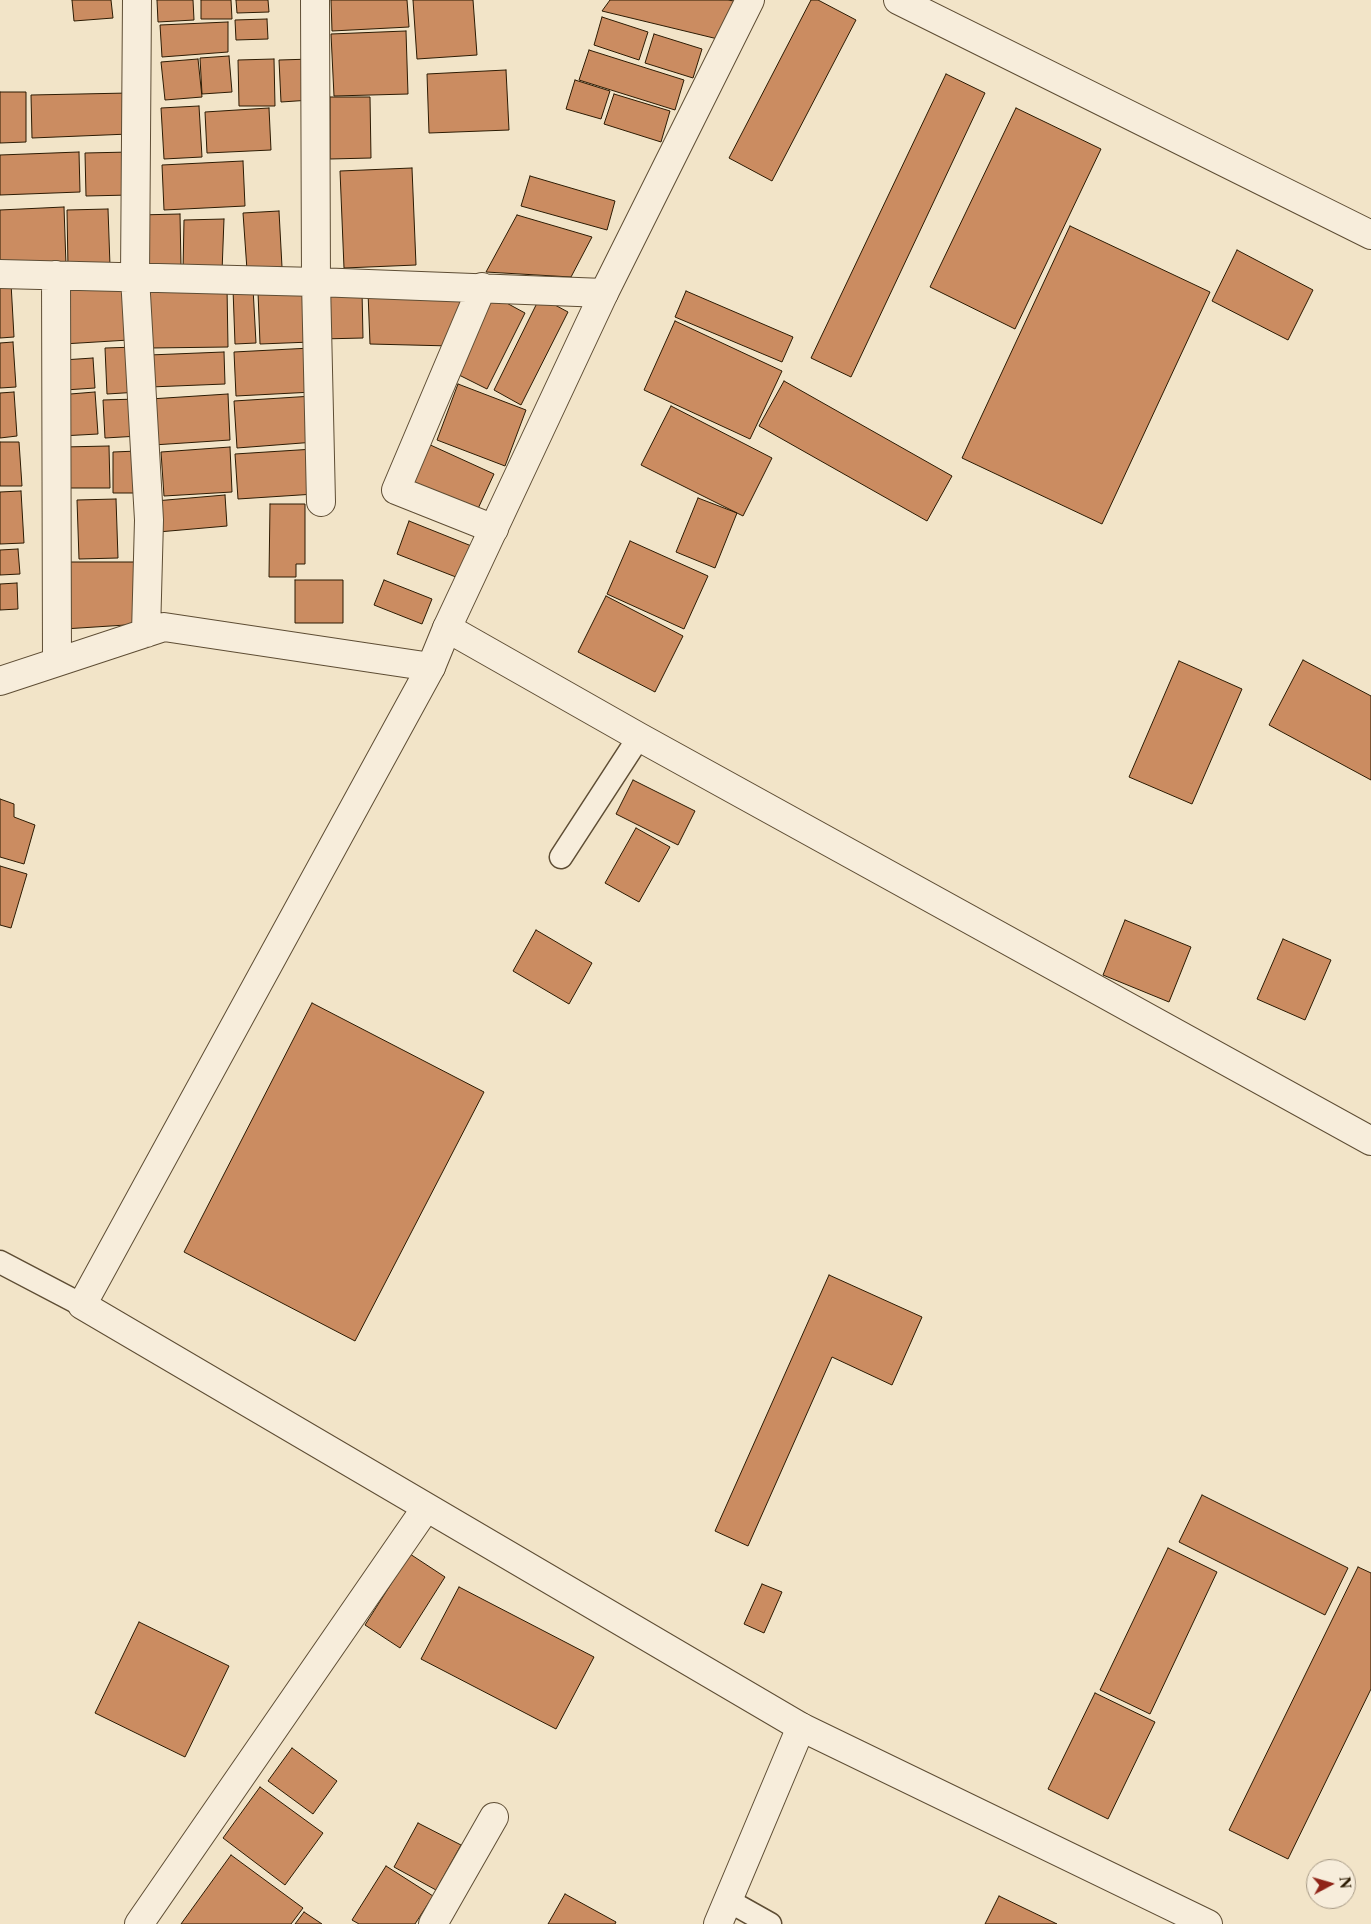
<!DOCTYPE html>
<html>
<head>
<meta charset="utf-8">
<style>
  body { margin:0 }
  #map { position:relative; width:1371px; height:1924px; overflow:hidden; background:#f2e4c8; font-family:"Libre Caslon Text",serif }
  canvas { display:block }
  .north { position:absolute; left:1306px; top:1859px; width:50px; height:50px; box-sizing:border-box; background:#f7eddb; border:1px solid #a69985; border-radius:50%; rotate:84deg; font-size:14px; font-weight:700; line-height:20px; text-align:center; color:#2c1b03 }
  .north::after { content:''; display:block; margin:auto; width:18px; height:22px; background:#8f2418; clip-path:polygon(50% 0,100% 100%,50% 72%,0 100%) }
</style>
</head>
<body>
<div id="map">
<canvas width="1371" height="1924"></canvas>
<div class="north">N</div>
</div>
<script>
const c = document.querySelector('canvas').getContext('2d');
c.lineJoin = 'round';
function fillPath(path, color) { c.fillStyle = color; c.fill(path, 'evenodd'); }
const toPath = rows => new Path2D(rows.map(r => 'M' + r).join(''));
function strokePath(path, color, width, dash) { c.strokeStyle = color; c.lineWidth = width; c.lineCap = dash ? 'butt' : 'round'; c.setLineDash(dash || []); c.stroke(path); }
const building = toPath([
  [72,0,111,0,113,18,74,21,72,0],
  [157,0,193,0,194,20,158,22,157,0],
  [201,0,231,0,232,19,201,19,201,0],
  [236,0,268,0,269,12,237,13,236,0],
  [331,0,407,0,409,27,332,31,331,0],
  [413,0,473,0,477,55,417,59,413,0],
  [610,0,728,0,734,1,722,40,602,11,610,0],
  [811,0,818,0,856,20,772,181,729,158,811,0],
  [602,17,648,32,639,60,594,45,602,17],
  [267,19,268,39,236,40,235,20,267,19],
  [228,22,228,52,162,57,160,25,228,22],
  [406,31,408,94,334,96,331,34,406,31],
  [654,34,702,49,693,78,645,63,654,34],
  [589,50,684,80,675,110,579,80,589,50],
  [229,56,232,92,202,94,200,58,229,56],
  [198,59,202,97,165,100,161,62,198,59],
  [274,59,275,106,239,106,238,60,274,59],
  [312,59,311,100,281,102,279,60,312,59],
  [506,70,509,130,429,133,427,74,506,70],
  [946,74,985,93,851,377,811,358,946,74],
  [575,80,610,91,601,119,566,109,575,80],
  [0,92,26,92,26,142,0,143,0,92],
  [129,93,129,134,32,138,31,95,129,93],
  [614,94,670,111,661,142,604,124,614,94],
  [330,97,370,97,371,158,330,159,330,97],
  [199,106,202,157,164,159,161,108,199,106],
  [269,108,271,150,207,153,205,112,269,108],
  [1016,108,1101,149,1015,329,930,287,1016,108],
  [79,152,80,192,0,195,0,155,79,152],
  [130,152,130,195,86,196,85,153,130,152],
  [243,161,245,206,164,210,162,165,243,161],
  [412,168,416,265,344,268,340,171,412,168],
  [530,176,615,201,607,230,521,206,530,176],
  [64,207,66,265,0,268,0,210,64,207],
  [108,209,110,266,68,267,67,210,108,209],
  [279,211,282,267,247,270,243,213,279,211],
  [180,214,181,266,140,266,138,215,180,214],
  [517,215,592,237,571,277,486,272,517,215],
  [224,219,222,272,183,271,184,220,224,219],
  [1070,226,1210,292,1102,524,962,458,1070,226],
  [1237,250,1313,290,1288,340,1212,301,1237,250],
  [126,282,129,340,63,344,60,286,126,282],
  [11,283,14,337,0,338,0,284,11,283],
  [227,287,228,347,151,348,150,288,227,287],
  [253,288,256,343,235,344,233,289,253,288],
  [309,289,311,342,260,344,258,292,309,289],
  [362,291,363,338,321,339,320,292,362,291],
  [686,291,793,337,782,362,675,317,686,291],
  [368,292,475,295,451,346,370,344,368,292],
  [490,294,525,313,487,389,451,371,490,294],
  [540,297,568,312,521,405,494,390,540,297],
  [675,321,782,371,750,439,644,390,675,321],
  [13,342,16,387,0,388,0,343,13,342],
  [137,347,139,392,107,394,105,348,137,347],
  [311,348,313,392,236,396,234,352,311,348],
  [224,352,225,384,150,387,149,355,224,352],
  [93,358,95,388,65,390,63,360,93,358],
  [784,381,952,476,927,521,759,426,784,381],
  [458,384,526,410,505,466,437,440,458,384],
  [14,392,17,436,0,438,0,393,14,392],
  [95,392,98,434,61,436,58,395,95,392],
  [228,394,230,440,153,445,150,399,228,394],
  [313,396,315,442,237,448,234,401,313,396],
  [138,399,139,436,105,438,103,400,138,399],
  [671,406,772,458,743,516,641,465,671,406],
  [0,442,19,442,22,486,0,486,0,442],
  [426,443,494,474,476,513,409,482,426,443],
  [109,446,110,488,63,488,63,447,109,446],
  [230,447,232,492,164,496,161,452,230,447],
  [314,449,315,494,238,499,235,454,314,449],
  [138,451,138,493,113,493,113,452,138,451],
  [21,491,24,543,0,544,0,492,21,491],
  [225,495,227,526,158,532,155,501,225,495],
  [698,498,737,513,715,568,676,552,698,498],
  [116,499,118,558,79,559,77,500,116,499],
  [270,504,305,504,305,564,296,564,296,577,269,577,270,504],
  [409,521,474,547,461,579,397,554,409,521],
  [630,541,708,576,684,629,607,594,630,541],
  [18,549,20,574,0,575,0,550,18,549],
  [65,562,137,562,141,624,64,629,65,562],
  [295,580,343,580,343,623,295,623,295,580],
  [384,580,432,599,422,624,374,605,384,580],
  [17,583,18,609,0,610,0,584,17,583],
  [606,596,683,636,655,692,578,652,606,596],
  [1303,660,1371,696,1371,780,1269,725,1303,660],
  [1179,661,1242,689,1192,804,1129,777,1179,661],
  [633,780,695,811,678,845,616,814,633,780],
  [0,799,14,804,14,817,35,825,24,864,0,857,0,799],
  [636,828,670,847,639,902,605,883,636,828],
  [0,866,27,874,11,928,0,925,0,866],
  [1125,920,1191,947,1169,1002,1103,975,1125,920],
  [536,930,592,963,569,1004,513,971,536,930],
  [1283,939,1331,960,1305,1020,1257,999,1283,939],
  [312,1003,484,1092,355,1341,184,1252,312,1003],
  [829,1275,922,1317,892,1385,832,1357,748,1546,715,1531,829,1275],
  [1202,1495,1348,1568,1325,1615,1179,1542,1202,1495],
  [1168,1548,1217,1572,1150,1714,1100,1690,1168,1548],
  [410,1554,445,1577,400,1648,365,1625,410,1554],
  [1358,1567,1371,1573,1371,1689,1288,1859,1229,1830,1358,1567],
  [762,1584,782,1592,764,1633,744,1624,762,1584],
  [459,1587,594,1657,556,1729,421,1659,459,1587],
  [139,1622,229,1666,185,1757,95,1713,139,1622],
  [1095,1693,1155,1722,1108,1819,1048,1789,1095,1693],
  [292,1748,337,1781,313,1814,268,1781,292,1748],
  [260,1787,323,1833,285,1885,223,1838,260,1787],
  [418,1823,461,1845,436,1890,394,1867,418,1823],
  [231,1855,303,1908,291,1924,181,1924,231,1855],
  [386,1866,433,1896,415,1924,359,1924,352,1920,386,1866],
  [565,1894,616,1922,615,1924,548,1924,565,1894],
  [999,1896,1057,1924,985,1924,999,1896],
  [304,1912,322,1924,295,1924,304,1912]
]);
fillPath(building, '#cb8c61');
strokePath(building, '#2c1b03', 1);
const service = toPath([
  [561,857,639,737],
  [0,1262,82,1305],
  [729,1901,770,1924]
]);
const minor = toPath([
  [137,0,135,277,149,520,146,633],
  [315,0,316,282,321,502],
  [898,0,1371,235],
  [0,274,316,282,604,293],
  [56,275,57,662],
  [482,287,396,490,494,529],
  [447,628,639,737,1371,1141],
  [0,681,164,627,431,667],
  [139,1924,426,1508],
  [433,1924,494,1817],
  [718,1924,801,1727]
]);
const tertiary = toPath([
  [750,0,604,293,447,628,431,667,82,1305,801,1727,1208,1924]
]);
strokePath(service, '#5e4d34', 25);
strokePath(minor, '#5e4d34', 30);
strokePath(tertiary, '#5e4d34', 30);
strokePath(service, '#f7eddb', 22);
strokePath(minor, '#f7eddb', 28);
strokePath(tertiary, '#f7eddb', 28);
</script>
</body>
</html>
